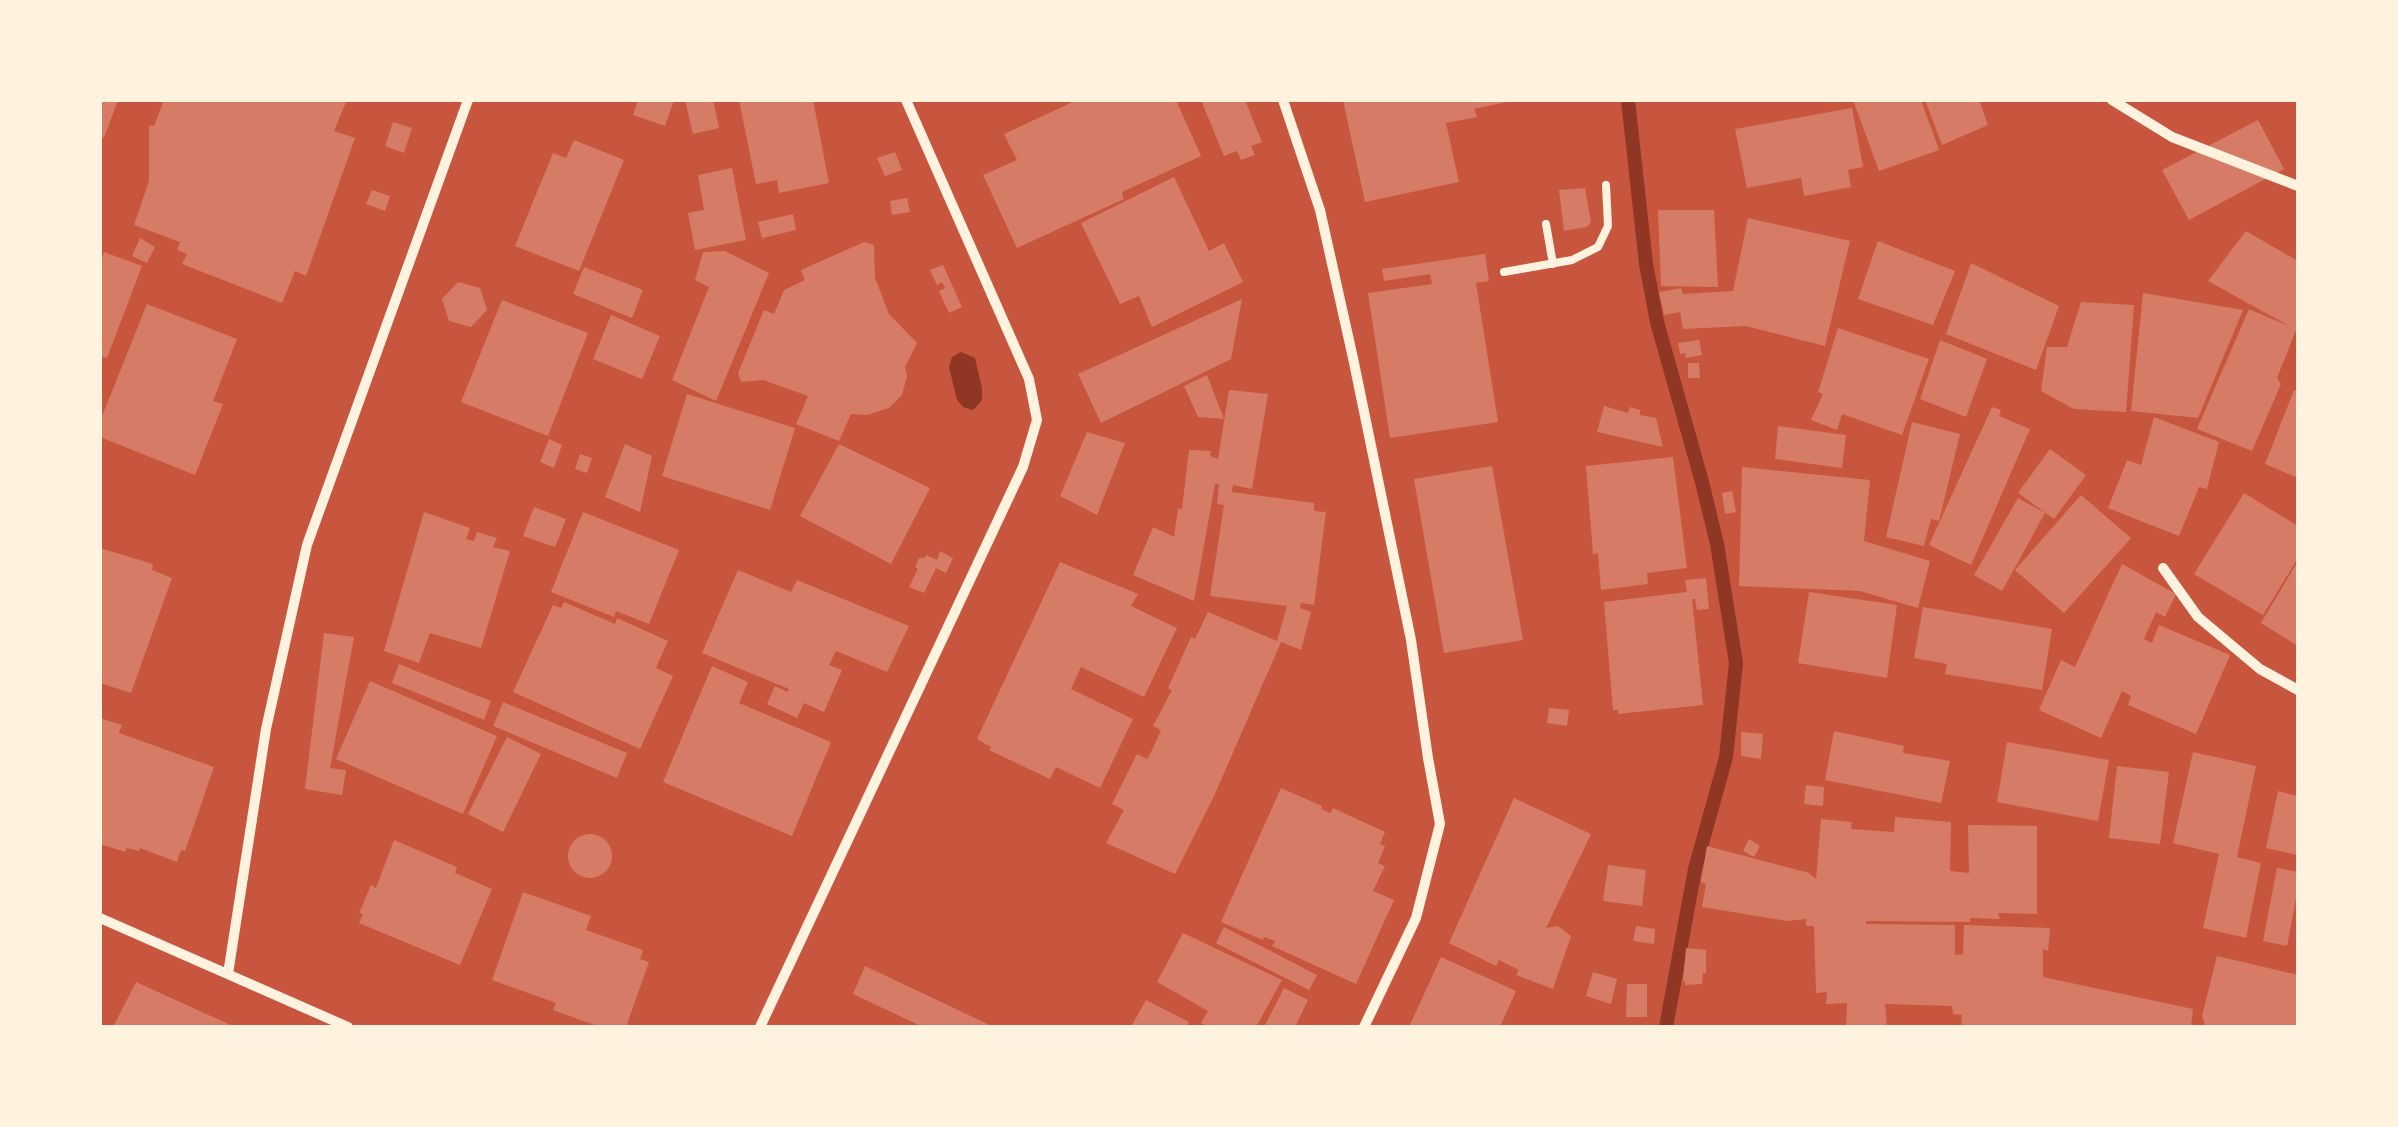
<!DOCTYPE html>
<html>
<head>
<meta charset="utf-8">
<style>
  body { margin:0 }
  #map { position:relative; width:2398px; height:1127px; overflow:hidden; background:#c8553d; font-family:"PT Serif",serif }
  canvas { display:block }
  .frame { position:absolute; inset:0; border:102px solid #fff3e0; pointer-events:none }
</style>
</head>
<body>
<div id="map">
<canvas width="2398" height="1127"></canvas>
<div class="frame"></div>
</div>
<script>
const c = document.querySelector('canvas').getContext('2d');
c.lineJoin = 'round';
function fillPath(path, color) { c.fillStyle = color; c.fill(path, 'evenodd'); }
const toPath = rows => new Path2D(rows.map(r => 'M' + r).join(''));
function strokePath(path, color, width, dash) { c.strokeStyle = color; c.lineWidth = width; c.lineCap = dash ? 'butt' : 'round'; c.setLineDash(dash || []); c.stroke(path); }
fillPath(toPath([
  [961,352,975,358,982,388,982,400,973,410,963,407,957,400,949,367,952,357]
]), '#8f3625');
strokePath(toPath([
  [1628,100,1646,264,1657,322,1702,482,1717,544,1736,663,1726,757,1695,869,1666,1027]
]), '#8f3625', 14);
fillPath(toPath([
  [100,100,118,100,104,138,100,136],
  [164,100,340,100,346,102,334,131,355,138,306,276,295,271,282,303,182,264,187,254,177,250,180,242,134,225,149,181,149,125,154,126],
  [638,100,674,100,665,126,633,115],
  [685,100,713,100,719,128,693,134],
  [739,100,813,100,829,183,779,193,777,180,756,184],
  [1077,100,1176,100,1201,156,1122,192,1124,199,1017,248,983,175,1017,160,1004,134],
  [1201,100,1245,100,1262,142,1251,146,1255,155,1241,160,1237,151,1224,156],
  [1343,100,1507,100,1507,102,1474,109,1477,117,1446,123,1459,182,1365,202],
  [1853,100,1921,100,1939,150,1879,171],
  [1925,100,1979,100,1988,125,1942,145],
  [1852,108,1863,167,1848,170,1851,187,1804,196,1801,178,1747,188,1735,129],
  [2258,120,2284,169,2189,220,2162,170],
  [393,122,412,128,404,153,385,146],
  [574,140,624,160,579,271,515,246,553,153,566,158],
  [895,152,902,170,885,176,877,158],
  [732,168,746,240,695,250,688,213,704,210,698,175],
  [1174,177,1209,251,1224,243,1243,282,1152,327,1139,296,1120,304,1081,223],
  [1585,188,1591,222,1587,227,1564,231,1559,190],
  [372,190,390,196,385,211,366,204],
  [907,198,910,212,892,215,890,201],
  [1658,210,1714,210,1718,287,1661,286],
  [793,214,796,230,762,238,758,222],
  [1748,218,1850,241,1825,346,1746,326,1683,329,1680,312,1664,315,1659,292,1681,288,1683,294,1733,291],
  [2246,231,2298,261,2298,325,2277,378,2281,384,2252,451,2197,429,2249,309,2291,327,2208,281],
  [140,238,155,247,147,263,132,256],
  [1878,241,1955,271,1933,325,1858,299],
  [864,242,874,245,875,278,889,314,917,343,905,367,907,376,902,395,889,408,867,415,851,414,839,441,796,424,808,396,763,380,741,382,738,373,764,310,774,314,784,290,805,280,801,270],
  [725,251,769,273,716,401,672,380,709,287,695,280,703,252],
  [104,252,142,266,107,358,100,356,100,264],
  [1485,254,1489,281,1476,283,1498,422,1390,438,1368,293,1432,284,1430,274,1384,281,1382,269],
  [1971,263,2059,306,2036,370,1946,334],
  [943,265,962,307,949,313,939,291,945,288,942,282,937,285,930,270],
  [584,267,643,290,632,318,573,294],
  [458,282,480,288,487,310,471,327,449,321,442,299],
  [2143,293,2243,310,2198,418,2131,411],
  [1242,299,1231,359,1101,423,1078,374],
  [502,300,588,333,548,436,461,402],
  [2081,302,2134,305,2126,412,2074,409,2041,391,2047,347,2067,347],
  [147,304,237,339,213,401,223,404,195,475,100,437,100,421],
  [611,315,660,336,642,379,593,359],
  [1838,328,1929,359,1902,435,1842,414,1837,430,1811,420,1823,394,1818,392],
  [1699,340,1702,355,1686,358,1685,353,1680,354,1678,343],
  [1940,340,1987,359,1966,417,1920,399],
  [1688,363,1699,363,1700,378,1688,378],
  [1207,375,1224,419,1198,417,1184,386],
  [1229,390,1268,394,1252,489,1233,485,1232,492,1314,503,1314,511,1326,512,1314,605,1301,603,1300,608,1311,612,1301,650,1281,642,1215,794,1175,874,1106,843,1124,810,1112,804,1137,754,1147,759,1152,750,1161,730,1153,726,1172,690,1168,688,1191,637,1195,639,1208,612,1277,641,1287,606,1210,596,1224,505,1217,504,1219,484,1215,484,1194,601,1133,575,1153,527,1174,537,1178,508,1182,509,1189,450,1211,451,1210,456,1218,459],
  [2294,390,2298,392,2298,478,2265,464],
  [687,394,795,428,770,510,662,476],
  [1604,406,1628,413,1630,407,1640,410,1640,415,1656,418,1663,447,1597,432],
  [1992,407,2001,410,1999,416,2030,429,1971,565,1929,545],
  [2154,417,2219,442,2207,489,2199,487,2179,536,2108,508,2127,460,2141,465],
  [1912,422,1960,434,1939,521,1931,519,1924,546,1886,537],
  [1778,426,1846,435,1842,468,1775,459],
  [1087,432,1125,443,1097,515,1060,496],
  [549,439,562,445,554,468,540,462],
  [625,444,652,456,640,512,605,497],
  [839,444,930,488,891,564,800,516],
  [2050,449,2086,475,2054,519,2018,493],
  [580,454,592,458,587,473,575,469],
  [1673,457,1687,568,1647,573,1648,584,1601,590,1598,553,1593,554,1586,466],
  [1492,466,1523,640,1444,653,1414,479],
  [1742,467,1870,480,1864,541,1930,561,1918,608,1860,591,1739,586],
  [1732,491,1736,512,1725,514,1722,493],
  [2244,493,2298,526,2298,558,2263,615,2194,574],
  [2081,495,2131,538,2064,613,2015,570],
  [2018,498,2045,513,2002,591,1974,575],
  [534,507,566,519,555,547,523,536],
  [424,512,470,528,466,539,474,541,477,532,497,538,493,547,510,551,481,648,430,633,419,663,384,651],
  [583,512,679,550,649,624,616,611,614,617,551,592],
  [100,548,153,564,152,570,172,578,131,693,100,683],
  [940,551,953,558,946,573,936,568,924,593,909,587,918,569,915,567,919,558,925,558,926,555,937,560],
  [2298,561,2298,646,2261,623],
  [1060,562,1138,594,1131,606,1177,628,1144,697,1081,667,1071,689,1133,719,1100,788,1056,767,1050,779,989,750,991,747,977,739],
  [2122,564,2176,594,2165,617,2156,612,2144,639,2152,643,2159,625,2230,655,2196,734,2128,705,2131,696,2122,691,2101,738,2039,710,2061,660,2075,667],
  [738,570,791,592,797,580,909,626,887,672,836,651,829,665,842,670,824,712,804,703,797,718,767,704,775,686,787,692,789,689,702,653],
  [1706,578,1709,609,1697,610,1695,599,1692,599,1703,705,1618,714,1618,710,1613,710,1604,602,1687,592,1685,580],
  [1809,592,1897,605,1887,678,1798,663],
  [564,602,615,624,617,618,668,641,656,668,673,676,640,749,513,692,553,605,561,608],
  [1923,607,2052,629,2042,690,1945,674,1947,664,1914,658],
  [324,633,354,637,330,768,346,770,342,795,305,789],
  [399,664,491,701,484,720,392,683],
  [712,666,748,682,739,703,831,742,792,836,663,782],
  [370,681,497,736,463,814,336,759],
  [503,702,627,753,617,778,493,726],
  [1549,708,1569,710,1567,726,1547,723],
  [100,718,122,725,119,733,214,767,185,851,181,850,177,862,140,848,139,851,127,848,125,852,100,844],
  [1834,731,1904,746,1903,753,1950,761,1941,803,1825,780],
  [1741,732,1763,734,1761,759,1741,756],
  [507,737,541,754,503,832,468,814],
  [2007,742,2109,760,2098,821,1997,802],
  [2193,752,2256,766,2237,857,2261,863,2246,938,2203,928,2219,854,2173,843],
  [2117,766,2169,772,2160,844,2109,838],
  [1806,785,1824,787,1823,806,1804,804],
  [1281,788,1322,806,1321,809,1330,813,1333,808,1385,832,1380,844,1385,846,1378,863,1385,866,1373,891,1394,900,1356,984,1272,946,1275,941,1264,937,1263,940,1221,922],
  [2278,791,2298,796,2298,855,2266,848],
  [1514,798,1591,834,1546,928,1558,926,1571,936,1553,989,1516,975,1519,970,1499,960,1496,966,1449,943],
  [1895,817,1951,822,1950,871,1969,873,1968,825,2037,826,2037,914,1998,913,2000,919,1970,918,1970,922,1866,921,1866,924,1955,925,1955,955,1963,954,1964,925,2050,928,2048,951,2043,949,2043,977,2193,1009,2191,1027,1961,1027,1962,1015,1953,1014,1952,1006,1885,1004,1887,1027,1846,1027,1847,1003,1826,1004,1827,992,1816,993,1814,926,1806,926,1806,919,1787,921,1702,907,1706,884,1701,882,1707,846,1809,873,1816,879,1821,819,1852,822,1851,829,1894,832],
  '568 856a22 22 0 1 1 44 0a22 22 0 1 1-44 0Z',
  [1749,839,1760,846,1754,857,1743,851],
  [394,840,457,867,455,873,492,889,460,965,359,923,363,914,359,913,371,885,376,888],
  [1608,865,1646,870,1642,906,1603,901],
  [2277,868,2298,872,2298,888,2287,946,2263,941],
  [523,892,591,916,586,930,643,950,640,959,649,962,626,1027,600,1027,553,1010,556,1003,492,980],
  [1636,926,1655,929,1654,944,1633,941],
  [1224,927,1317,975,1309,990,1216,943],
  [1183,933,1282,980,1256,1027,1208,1027,1201,1023,1208,1011,1157,982],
  [1686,948,1706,950,1706,973,1703,973,1702,984,1685,985,1685,981,1683,981],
  [2217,956,2298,975,2298,1027,2206,1027,2202,1016],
  [1441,957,1516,991,1500,1027,1409,1027],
  [865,966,994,1027,923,1027,853,994],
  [1593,972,1617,979,1611,1004,1586,996],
  [136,982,235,1027,113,1027],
  [1627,984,1647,984,1647,1017,1626,1017],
  [1284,988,1308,1000,1295,1027,1264,1027],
  [1146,1000,1189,1022,1186,1027,1131,1027]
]), '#d67c66');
strokePath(toPath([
  [1546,224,1553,264],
  [1504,272,1572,260,1598,247,1608,226,1606,185]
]), '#fff3e0', 8);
strokePath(toPath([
  [1283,100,1320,210,1353,358,1411,640,1428,758,1440,824,1416,918,1364,1027],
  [2112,100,2172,137,2298,186],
  [2163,568,2198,617,2260,669,2298,690],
  [100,918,348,1027],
  [228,974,266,729,307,545,468,100],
  [760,1027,1023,467,1037,420,1029,379,906,100]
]), '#fff3e0', 10);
</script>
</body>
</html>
